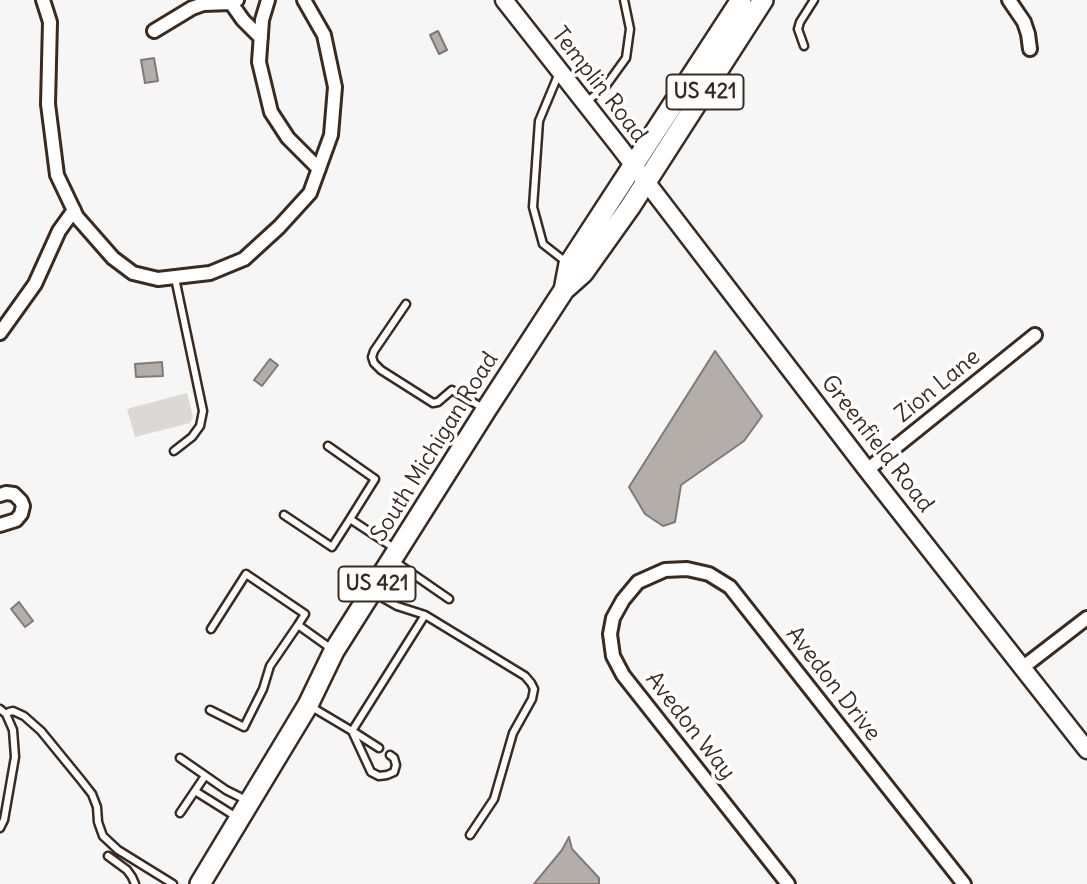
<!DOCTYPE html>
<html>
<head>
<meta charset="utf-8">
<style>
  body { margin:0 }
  canvas { display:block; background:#f7f6f6 }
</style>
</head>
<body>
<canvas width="1087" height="884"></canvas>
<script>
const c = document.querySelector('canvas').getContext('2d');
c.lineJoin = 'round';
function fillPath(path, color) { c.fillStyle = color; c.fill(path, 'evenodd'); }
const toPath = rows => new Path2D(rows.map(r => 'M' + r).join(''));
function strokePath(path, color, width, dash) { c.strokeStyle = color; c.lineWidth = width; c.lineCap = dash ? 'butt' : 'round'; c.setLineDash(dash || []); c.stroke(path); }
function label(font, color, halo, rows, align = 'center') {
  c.font = font + ' Delius,sans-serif'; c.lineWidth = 7; c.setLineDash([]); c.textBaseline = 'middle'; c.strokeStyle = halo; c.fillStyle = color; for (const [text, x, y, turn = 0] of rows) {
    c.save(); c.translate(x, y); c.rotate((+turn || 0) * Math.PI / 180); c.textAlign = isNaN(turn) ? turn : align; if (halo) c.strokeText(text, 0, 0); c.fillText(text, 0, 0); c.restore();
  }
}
fillPath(toPath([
  [187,393,193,417,190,423,135,437,127,409]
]), '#dbd9d6');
const water = toPath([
  [438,31,447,50,439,54,430,35,438,31],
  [154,58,158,81,145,83,141,60,154,58],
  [715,351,762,416,744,441,681,485,675,522,663,526,645,514,629,487,715,351],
  [270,359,278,365,262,386,254,380,270,359],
  [162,362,163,376,136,377,135,364,162,362],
  [19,602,33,621,25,627,11,609,19,602],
  [569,837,572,849,599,878,599,884,534,884,562,850,569,837]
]);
fillPath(water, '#b4aeaa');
strokePath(water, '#847972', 2);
const service = toPath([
  [804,46,798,29,800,22,814,0],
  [559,73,539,121,533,207,543,244,566,262],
  [585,103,605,87,626,58,630,29,624,0],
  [406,304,374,351,372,357,374,363,381,370,433,403,438,402,452,390,483,408],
  [328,446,375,479,350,519],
  [174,451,192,437,200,426,203,411,175,278],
  [284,515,332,547,350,519,394,548],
  [394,561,449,599],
  [374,593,397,606,425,615,525,676,531,683,534,689,532,699,513,733,494,799,470,835],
  [211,629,246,574,305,614,298,625,333,650],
  [310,706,352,731,425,615],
  [0,709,6,714,13,730,15,757,4,820,0,828],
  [210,710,244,727,263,689,270,666,298,625],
  [6,714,9,712,13,711,24,716,41,731,81,780,92,794,97,807,98,822,103,836,118,850,173,884],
  [352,731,371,772,379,776,387,775,394,772,396,765,394,758,390,755],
  [354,732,379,748],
  [180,758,226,790,248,801],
  [195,791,238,818],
  [180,813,205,776],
  [108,856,127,870,132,877,135,884]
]);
const minor = toPath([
  [43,0,50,22,48,104,57,175,77,217,113,258,133,273,158,279,210,273,244,259,279,227,310,193,331,135,335,87,324,35,304,0],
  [268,0,262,20,259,62,271,112,288,138,319,169],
  [1009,0,1024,22,1028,34,1030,49],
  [231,3,243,20,261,38],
  [154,31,192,8,203,4,231,3,237,0],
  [0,333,35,284,59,231,74,210],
  [867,470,1035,335],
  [0,495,6,493,14,494,21,501,23,506,21,514,16,520,0,525],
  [1022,668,1087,618],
  [788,884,623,675,613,656,610,634,613,618,623,600,638,582,665,570,687,569,709,574,730,587,964,884]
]);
const tertiary = toPath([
  [504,0,618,145,867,470,1087,750]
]);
const primary = toPath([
  [564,290,569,264,741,0],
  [200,884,308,705,334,651,486,410,564,290,583,273,630,207,763,0]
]);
strokePath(service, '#3b2a1e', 11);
strokePath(minor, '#3b2a1e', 18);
strokePath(tertiary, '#3b2a1e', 21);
strokePath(primary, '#3b2a1e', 24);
strokePath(service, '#fff', 6);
strokePath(minor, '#fff', 12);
strokePath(tertiary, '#fff', 16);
strokePath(primary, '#fff', 19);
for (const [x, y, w] of [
  [705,92,77],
  [377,584,77]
]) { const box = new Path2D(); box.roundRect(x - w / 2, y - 17.5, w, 35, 5); c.fillStyle = '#fff'; c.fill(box); strokePath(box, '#3b2a1e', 2); }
label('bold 21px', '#3b2a1e', null, [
  ["US 421",705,92],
  ["US 421",377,584]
]);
label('23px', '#3b2a1e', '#fff', [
  ["Templin Road",599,85,52],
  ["Zion Lane",938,386,-39],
  ["Greenfield Road",877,444,52],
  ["South Michigan Road",435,447,-58],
  ["Avedon Drive",833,684,52],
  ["Avedon Way",690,726,52]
]);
</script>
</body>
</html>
